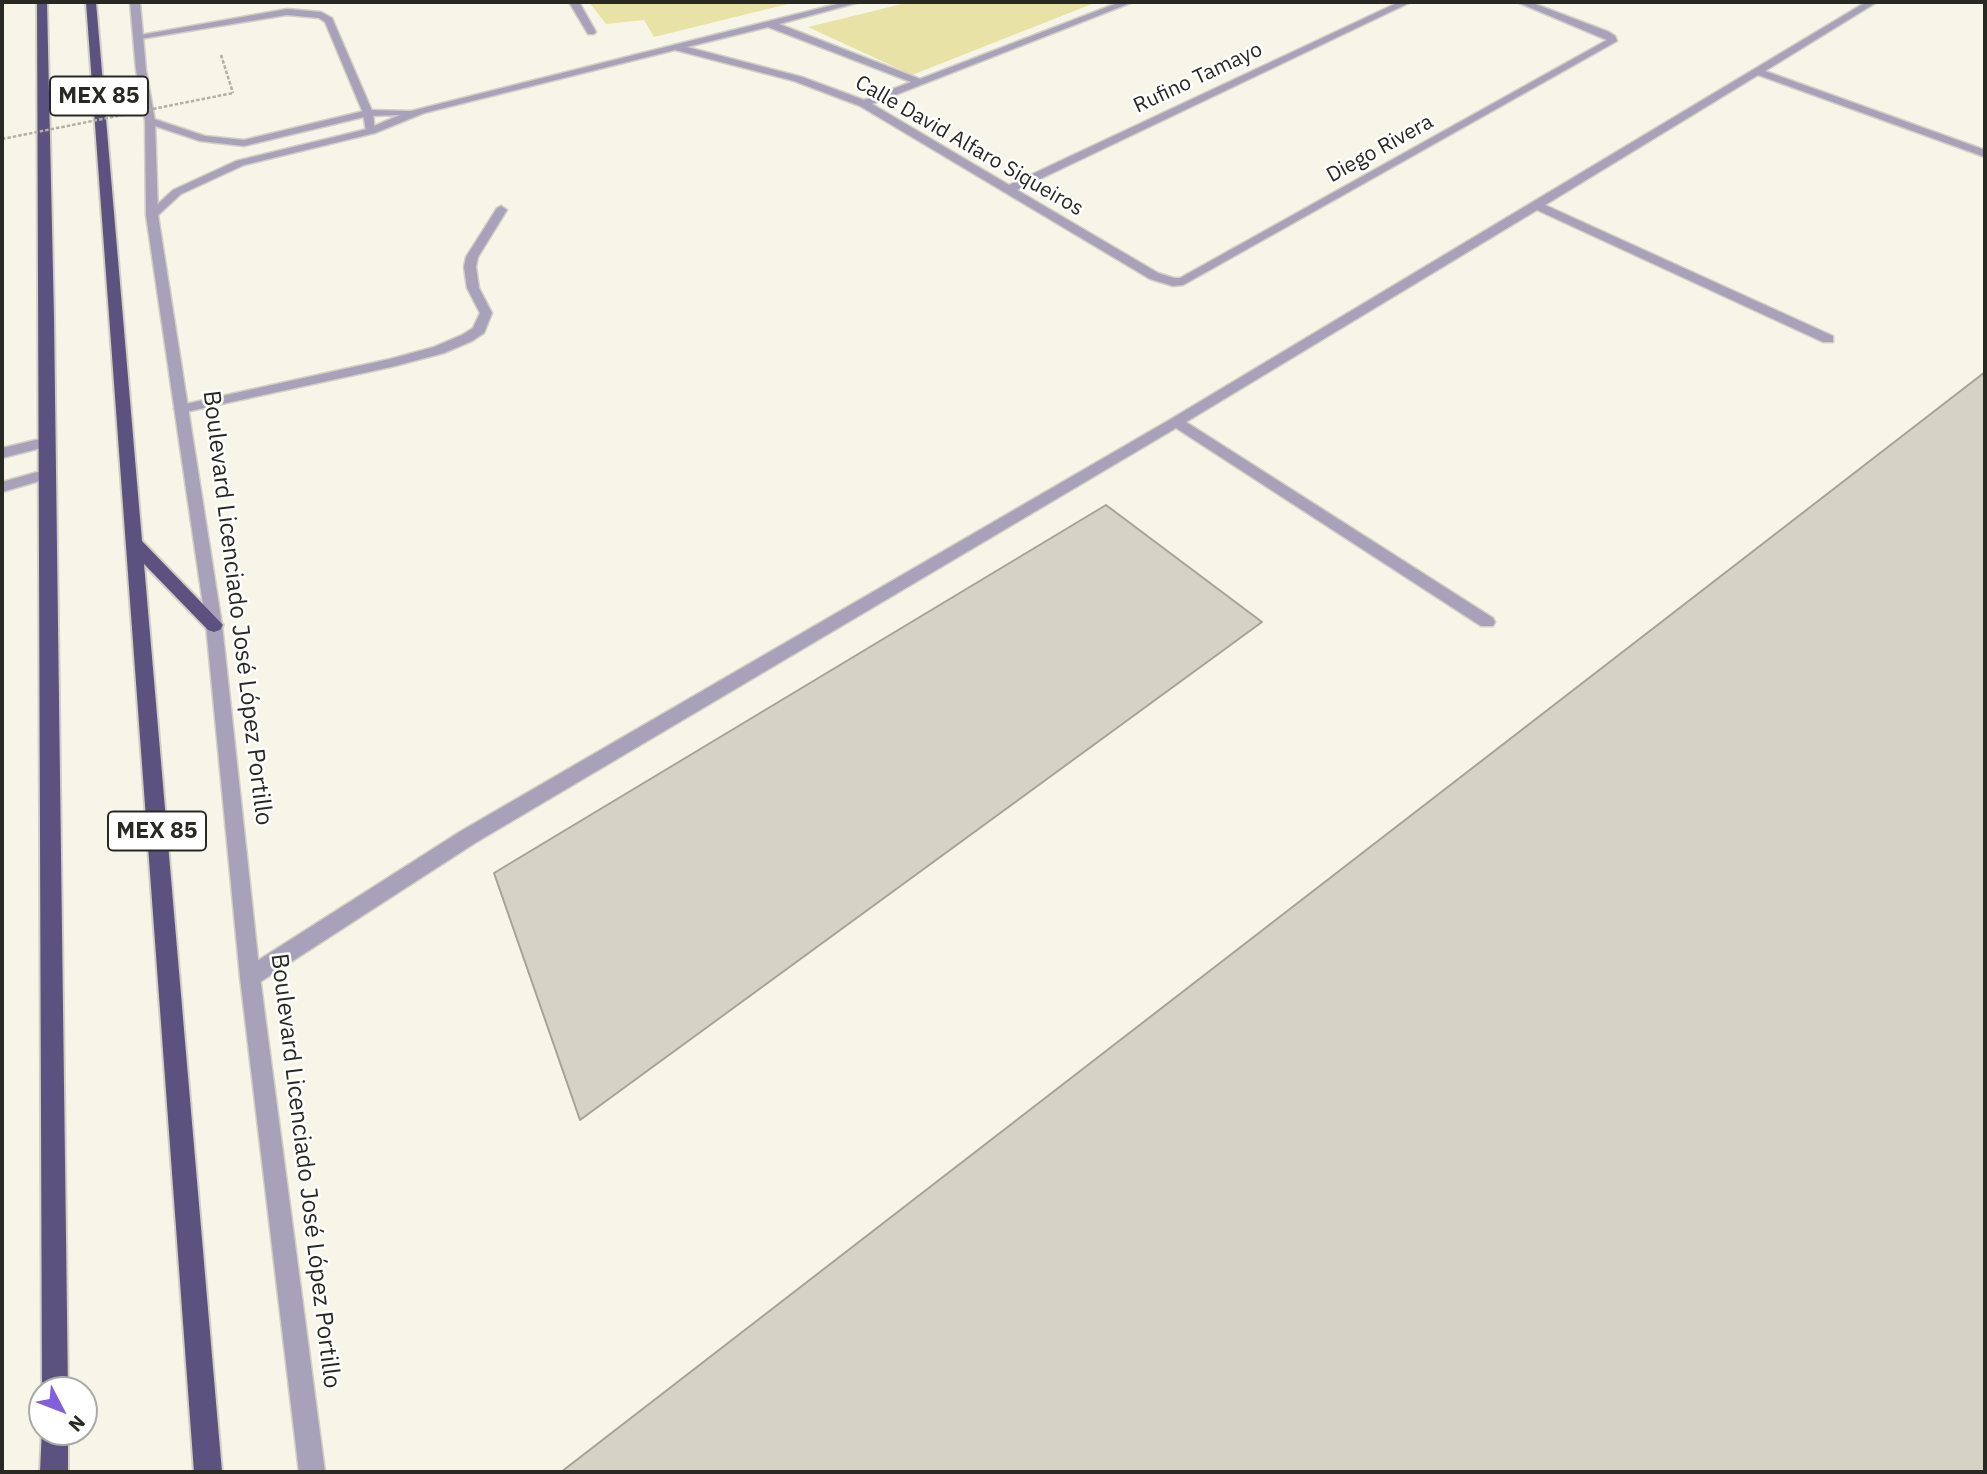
<!DOCTYPE html>
<html>
<head>
<meta charset="utf-8">
<style>
  body { margin:0 }
  #map { position:relative; width:1987px; height:1474px; overflow:hidden; background:#f7f5e7; font-family:"IBM Plex Sans",sans-serif }
  canvas { display:block }
  .frame { position:absolute; inset:0; border:4px solid #292923; pointer-events:none }
  .north { position:absolute; left:28px; top:1376px; width:70px; height:70px; box-sizing:border-box; background:#fff; border:2px solid #a9a9a7; border-radius:50%; rotate:132deg; font-size:19px; font-weight:700; line-height:28px; text-align:center; color:#292923 }
  .north::after { content:''; display:block; margin:auto; width:24px; height:32px; background:#845fda; clip-path:polygon(50% 0,100% 100%,50% 72%,0 100%) }
</style>
</head>
<body>
<div id="map">
<canvas width="1987" height="1474"></canvas>
<div class="frame"></div>
<div class="north">N</div>
</div>
<script>
const c = document.querySelector('canvas').getContext('2d');
c.lineJoin = 'round';
function fillPath(path, color) { c.fillStyle = color; c.fill(path, 'evenodd'); }
const toPath = rows => new Path2D(rows.map(r => 'M' + r).join(''));
function strokePath(path, color, width, dash) { c.strokeStyle = color; c.lineWidth = width; c.lineCap = dash ? 'butt' : 'round'; c.setLineDash(dash || []); c.stroke(path); }
function label(font, color, halo, rows, align = 'center') {
  c.font = font + ' "IBM Plex Sans",sans-serif'; c.lineWidth = 5; c.setLineDash([]); c.textBaseline = 'middle'; c.strokeStyle = halo; c.fillStyle = color; for (const [text, x, y, turn = 0] of rows) {
    c.save(); c.translate(x, y); c.rotate((+turn || 0) * Math.PI / 180); c.textAlign = isNaN(turn) ? turn : align; if (halo) c.strokeText(text, 0, 0); c.fillText(text, 0, 0); c.restore();
  }
}
fillPath(toPath([
  [589,2,796,2,654,37,644,20,606,24],
  [910,2,1097,2,912,75,808,27]
]), '#e9e2a6');
const building = toPath([
  [1985,372,1985,1472,561,1472,1985,372],
  [1106,505,1262,622,580,1120,494,873,1106,505]
]);
fillPath(building, '#d5d3c6');
strokePath(building, '#a4a396', 2);
const service = toPath([
  [1866,2,1877,2,1765,71,1985,150,1985,157,1758,75,1545,205,1833,336,1833,342,1823,342,1537,210,1186,422,1493,618,1495,622,1493,626,1481,626,1176,428,475,843,257,984,250,986,243,984,240,977,243,970,461,831,1171,419,1866,2],
  [287,9,321,12,332,18,373,113,375,133,366,131,363,113,325,22,319,18,287,15,140,39,135,36,287,9],
  [501,206,507,210,478,257,476,267,479,288,492,313,484,333,472,341,444,353,391,367,181,413,174,409,181,405,390,359,434,347,462,335,473,328,480,313,467,288,464,267,466,257,497,208,501,206],
  [48,469,53,471,55,474,53,477,2,492,2,482,48,469]
]);
const minor = toPath([
  [569,2,579,2,596,32,594,34,588,34,569,2],
  [845,2,860,2,779,24,920,79,1120,2,1133,2,872,104,1009,185,1399,2,1411,2,1017,190,1158,273,1174,278,1180,278,1607,40,1517,2,1530,2,1609,32,1615,36,1617,41,1183,285,1173,286,1150,279,860,106,794,81,675,50,424,113,375,133,244,165,181,194,156,217,146,215,173,190,236,161,367,129,400,115,368,116,244,146,200,141,146,123,146,119,154,119,205,136,244,140,368,110,411,111,845,2],
  [768,27,911,82,864,100,802,77,687,47,768,27]
]);
const tertiary = toPath([
  [130,2,140,2,146,70,155,121,158,215,222,625,260,977,325,1472,299,1472,240,977,206,625,146,215,145,121,136,70,130,2],
  [48,437,53,439,53,445,2,458,2,448,48,437]
]);
const trunk = toPath([
  [37,2,47,2,54,318,68,1390,42,1390,42,1394,37,2],
  [86,2,96,2,142,541,223,625,220,630,214,632,208,630,144,564,222,1472,194,1472,86,2],
  [42,1428,42,1432,68,1432,68,1472,40,1472,42,1428]
]);
strokePath(service, '#d2d0c4', 3);
strokePath(minor, '#d2d0c4', 3);
strokePath(tertiary, '#d2d0c4', 3);
strokePath(trunk, '#d2d0c4', 4);
strokePath(toPath([
  [221,55,233,93]
]), '#b1b0a5', 2.5, [3.5, 2]);
fillPath(service, '#a7a2ba');
fillPath(minor, '#a7a2ba');
fillPath(tertiary, '#a7a2ba');
fillPath(trunk, '#5c527f');
strokePath(toPath([
  [2,139,233,93]
]), '#b1b0a5', 2.5, [3.5, 2]);
label('21px', '#292923', '#fff', [
  ["Rufino Tamayo",1198,78,-25],
  ["Calle David Alfaro Siqueiros",969,146,30],
  ["Diego Rivera",1380,149,-29]
]);
for (const [x, y, w] of [
  [99,96,98],
  [157,831,98]
]) { const box = new Path2D(); box.roundRect(x - w / 2, y - 19.5, w, 39, 5); c.fillStyle = '#fff'; c.fill(box); strokePath(box, '#292923', 2); }
label('bold 23px', '#292923', null, [
  ["MEX 85",99,96],
  ["MEX 85",157,831]
]);
label('24px', '#292923', '#fff', [
  ["Boulevard Licenciado José López Portillo",237,608,83],
  ["Boulevard Licenciado José López Portillo",305,1171,83]
]);
</script>
</body>
</html>
